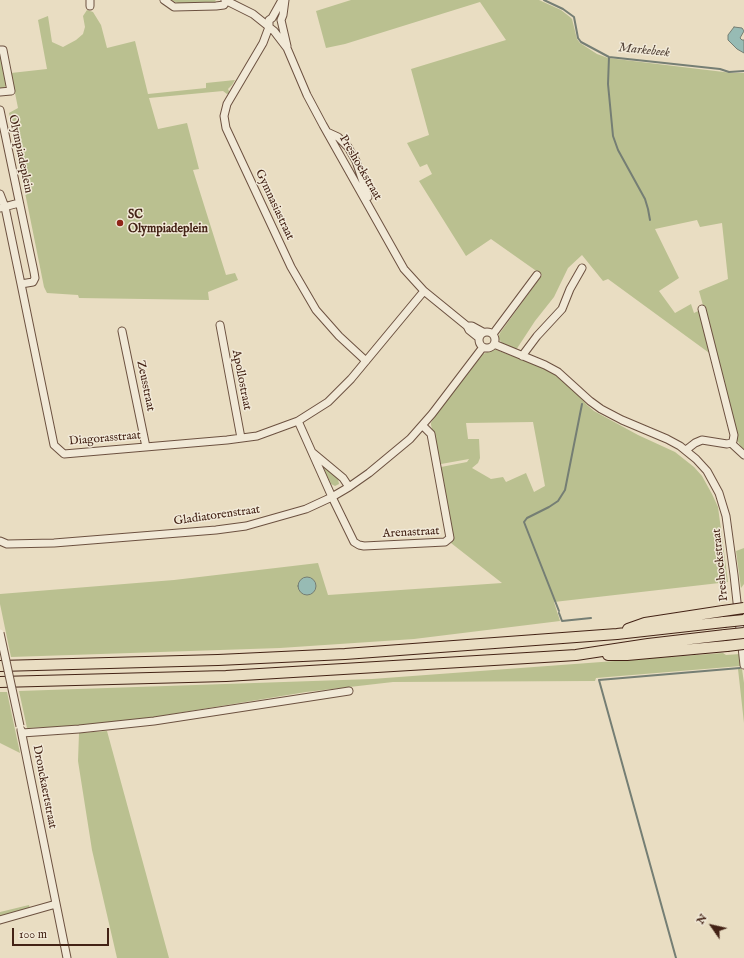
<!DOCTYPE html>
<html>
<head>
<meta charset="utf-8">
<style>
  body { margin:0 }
  #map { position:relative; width:744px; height:958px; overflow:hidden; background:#e9ddc2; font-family:"IM FELL English",serif }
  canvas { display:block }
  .north { position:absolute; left:692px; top:906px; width:40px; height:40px; -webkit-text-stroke:3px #f1e9d7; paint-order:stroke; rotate:304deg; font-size:11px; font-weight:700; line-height:16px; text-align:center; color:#432215 }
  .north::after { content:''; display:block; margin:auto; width:14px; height:18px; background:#432215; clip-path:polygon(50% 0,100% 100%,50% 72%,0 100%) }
  .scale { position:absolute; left:12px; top:928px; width:97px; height:18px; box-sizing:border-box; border:2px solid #432215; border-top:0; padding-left:5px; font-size:12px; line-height:14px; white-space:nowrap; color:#432215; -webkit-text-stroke:3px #f1e9d7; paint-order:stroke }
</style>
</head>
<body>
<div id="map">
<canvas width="744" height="958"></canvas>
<div class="north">N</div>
<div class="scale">100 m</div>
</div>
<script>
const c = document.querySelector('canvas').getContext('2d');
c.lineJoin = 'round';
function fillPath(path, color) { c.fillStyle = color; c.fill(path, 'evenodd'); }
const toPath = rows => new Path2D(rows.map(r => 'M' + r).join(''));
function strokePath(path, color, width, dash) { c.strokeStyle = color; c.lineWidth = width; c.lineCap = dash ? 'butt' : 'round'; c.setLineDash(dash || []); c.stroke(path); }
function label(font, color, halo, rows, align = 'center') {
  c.font = font + ' "IM FELL English",serif'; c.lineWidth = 3; c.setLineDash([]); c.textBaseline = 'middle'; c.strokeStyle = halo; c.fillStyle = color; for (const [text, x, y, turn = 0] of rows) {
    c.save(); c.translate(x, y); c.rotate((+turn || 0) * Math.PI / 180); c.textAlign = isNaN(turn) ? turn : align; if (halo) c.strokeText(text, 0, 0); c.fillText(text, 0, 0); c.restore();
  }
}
fillPath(toPath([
  [171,0,215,0,216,1,213,4,180,4],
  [351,0,539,0,561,10,570,17,572,19,577,39,580,43,597,54,608,58,732,73,744,73,744,452,737,440,721,370,699,291,728,279,722,223,700,227,697,220,655,229,679,278,659,291,675,313,691,304,694,313,700,310,712,355,608,279,603,281,582,255,568,268,554,297,535,321,516,350,503,344,498,338,500,333,542,275,491,239,466,256,419,181,432,174,427,164,420,167,407,143,429,135,411,69,506,40,480,2,345,44,326,48,316,11],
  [87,10,93,12,101,25,107,48,135,41,148,94,206,88,206,83,235,80,232,85,228,89,230,93,227,94,223,91,149,98,158,129,187,123,199,169,193,170,226,275,235,273,238,280,208,292,209,300,79,298,78,295,47,293,44,287,9,113,18,108,11,73,47,69,38,20,48,16,52,42,63,47,76,40,83,34,85,27,83,16],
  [0,55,2,56,6,85,4,88,0,89],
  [494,349,551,371,570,385,587,405,594,411,638,435,675,452,694,467,702,476,712,494,718,507,728,582,554,602,560,621,414,639,280,648,11,657,0,604,0,594,174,580,318,563,328,595,502,583,451,543,453,539,441,467,467,462,469,459,441,464,431,425,431,423,435,416,483,354],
  [533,422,545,486,534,492,526,473,506,482,503,477,491,479,472,468,478,463,480,458,479,439,468,439,466,423],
  [323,467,325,467,338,479,339,484,335,486,331,484],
  [744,548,744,584,741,588,736,551],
  [723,653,726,655,740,654,741,666,596,678,595,681,593,681,393,682,306,692,154,717,79,726,27,728,19,691,372,679],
  [738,669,742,669,744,683,744,723],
  [0,692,7,692,20,753,0,743],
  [107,731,169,958,117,958,92,850,78,761,79,733],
  [29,905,32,915,0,924,0,912]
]), '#bac090');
const water = toPath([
  [734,27,742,28,744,31,740,38,742,40,744,40,744,53,737,49,728,40,728,35,734,27],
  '298 586a9 9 0 1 1 18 0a9 9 0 1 1-18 0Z'
]);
fillPath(water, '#97bbb4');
strokePath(water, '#757e74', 1);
strokePath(toPath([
  [544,0,563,9,574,17,578,38,581,42,609,57,720,69,729,72,744,71],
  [609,57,608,84,613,136,618,150,645,199,648,209,650,220],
  [559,611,524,522,527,518,549,507,558,501,565,490,582,404],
  [559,613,562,621,591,618],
  [676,958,599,680,740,668]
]), '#757e74', 2);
const minor = toPath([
  [164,0,174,7,216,6,224,5,226,1],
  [225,0,253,14,268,26],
  [282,0,272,18,269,20,269,27,274,31,287,48,307,95,323,125,404,269,424,291,467,326,469,330,479,338],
  [90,6,90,0],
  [281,20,287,46],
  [281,20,283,15,285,0],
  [269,27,263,43,227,104,224,116,226,128,291,267,316,310,339,336,366,361],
  [0,50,3,50,11,91,0,92],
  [0,110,34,272,35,278,33,282,21,284,5,207,0,194],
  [327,132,338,137,348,147,356,161,368,197],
  [0,208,19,203],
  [21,284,54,445,64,454,227,440,257,436,298,421,328,402,351,379,424,291],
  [702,309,734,435,733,441,731,443],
  [220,325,241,438],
  [467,326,472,326,483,332],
  [122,331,146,447],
  '479 340a8 8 0 1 1 16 0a8 8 0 1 1-16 0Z',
  [493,334,537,275],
  [494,344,545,365,558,372,590,401,601,409,622,420,667,439,680,446,696,459,707,471,719,493,726,516,734,575,744,665],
  [522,356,537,336,562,309,570,289,582,268],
  [298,421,332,497,354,542,359,545,364,546,445,542,450,538,431,434,423,426],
  [731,443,744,455],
  [686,450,695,443,702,440,727,444,731,443],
  [313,453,343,478,349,487],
  [0,541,7,544,54,543,216,530,246,526,306,509,332,497,349,487,369,473,410,439,432,414,483,347],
  [21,730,67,958],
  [22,733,79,729,154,721,349,691],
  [0,920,56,904]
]);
const highway = toPath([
  [628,629,645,623,723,611],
  [608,655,627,655,727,646],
  [0,666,218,660,345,654,617,634,724,622],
  [0,682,226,676,544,657,576,655,648,644,725,635]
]);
strokePath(minor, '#6c5140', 9);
strokePath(highway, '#432215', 12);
strokePath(minor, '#f1e9d7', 7);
strokePath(highway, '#e9ddc2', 10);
const minorBridge = toPath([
  [0,633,20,726]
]);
const highwayBridge = toPath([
  [723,611,744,608],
  [724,622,744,620],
  [725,635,744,633],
  [727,646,744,644]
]);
strokePath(minorBridge, '#6c5140', 9, []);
strokePath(highwayBridge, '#432215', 12, []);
strokePath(minorBridge, '#f1e9d7', 7);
strokePath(highwayBridge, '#e9ddc2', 10);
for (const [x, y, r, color] of [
  [120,223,4,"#8f2418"]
]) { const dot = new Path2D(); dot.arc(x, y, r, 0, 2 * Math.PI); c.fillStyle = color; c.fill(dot); strokePath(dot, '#f1e9d7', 1.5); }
label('12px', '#432215', '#f1e9d7', [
  ["Olympiadeplein",20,154,78],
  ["Preshoekstraat",360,168,60],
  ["Gymnasiastraat",274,205,65],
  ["Apollostraat",241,380,79],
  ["Zeusstraat",145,386,78],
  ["Diagorasstraat",105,439,-5],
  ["Gladiatorenstraat",217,516,-8],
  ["Arenastraat",411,533,-3],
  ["Preshoekstraat",721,565,-96],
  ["Dronckaertstraat",44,787,79]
]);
label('bold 12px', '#432215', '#f1e9d7', [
  ["SC",128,216],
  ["Olympiadeplein",128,230]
], 'left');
label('italic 13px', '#58483d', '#f1e9d7', [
  ["Markebeek",644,51,6]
]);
</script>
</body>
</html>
